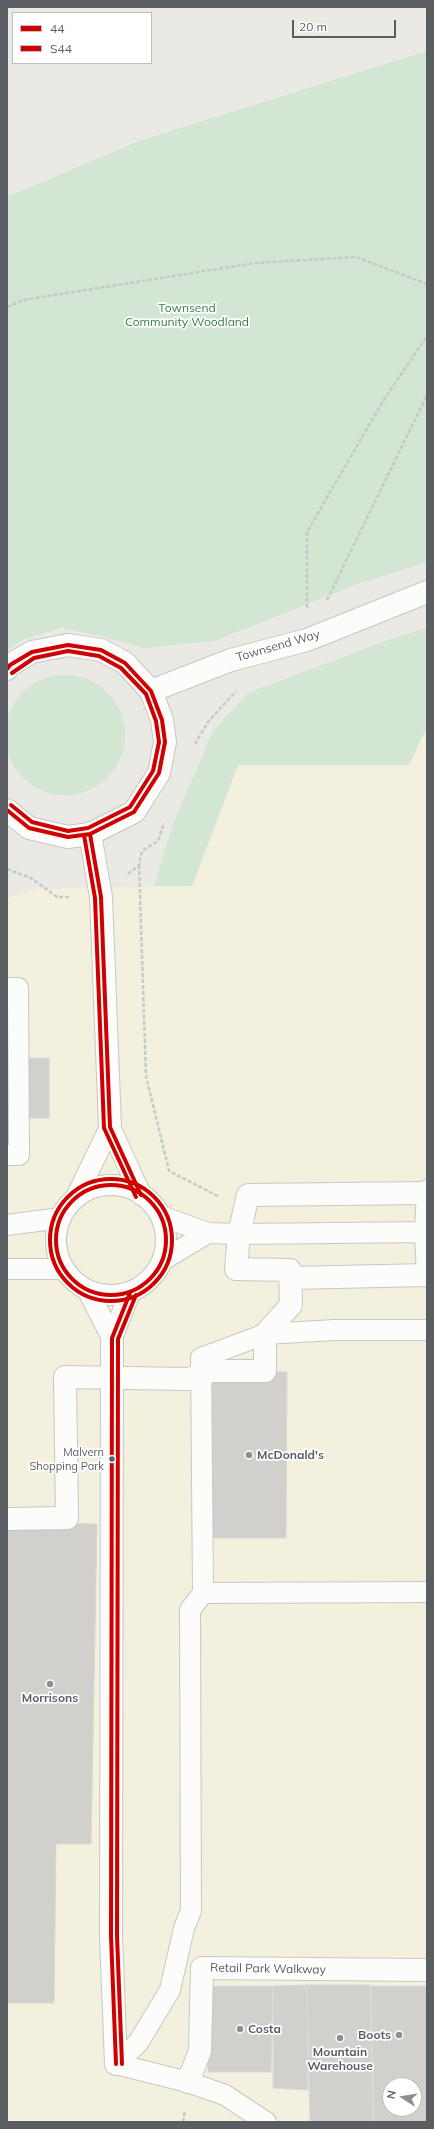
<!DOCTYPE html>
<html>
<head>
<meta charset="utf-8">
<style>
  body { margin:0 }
  #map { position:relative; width:434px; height:2129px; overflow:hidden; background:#eae9e4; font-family:Mulish,sans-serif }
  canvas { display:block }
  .frame { position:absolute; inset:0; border:8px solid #5a5d62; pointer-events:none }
  .legend { position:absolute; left:12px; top:12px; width:140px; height:52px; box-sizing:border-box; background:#fff; border:1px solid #bdbec0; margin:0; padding:5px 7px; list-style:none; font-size:12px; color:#5a5d62 }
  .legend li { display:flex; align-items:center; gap:8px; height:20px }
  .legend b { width:20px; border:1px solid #bdbec0 }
  .north { position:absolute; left:382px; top:2077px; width:40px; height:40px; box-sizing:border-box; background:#fff; border:1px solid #bdbec0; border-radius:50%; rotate:282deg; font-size:11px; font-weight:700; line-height:16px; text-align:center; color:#5a5d62 }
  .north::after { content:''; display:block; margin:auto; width:14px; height:18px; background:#8c8e90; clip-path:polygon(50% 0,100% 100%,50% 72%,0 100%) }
  .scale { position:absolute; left:292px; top:20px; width:104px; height:18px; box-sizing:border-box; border:2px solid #5a5d62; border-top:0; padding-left:5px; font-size:12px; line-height:14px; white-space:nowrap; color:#5a5d62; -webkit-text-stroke:3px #fff; paint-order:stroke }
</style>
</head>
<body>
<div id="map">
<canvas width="434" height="2129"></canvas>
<div class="frame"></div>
<ul class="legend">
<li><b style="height:5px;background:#d00000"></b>44</li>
<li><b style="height:5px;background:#d00000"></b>S44</li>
</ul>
<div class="north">N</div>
<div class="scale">20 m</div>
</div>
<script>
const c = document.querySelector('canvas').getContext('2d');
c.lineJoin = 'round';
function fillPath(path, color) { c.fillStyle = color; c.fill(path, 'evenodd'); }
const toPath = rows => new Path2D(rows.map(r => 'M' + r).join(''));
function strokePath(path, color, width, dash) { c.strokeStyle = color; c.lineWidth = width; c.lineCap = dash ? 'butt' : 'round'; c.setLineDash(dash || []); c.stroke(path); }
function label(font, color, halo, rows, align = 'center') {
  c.font = font + ' Mulish,sans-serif'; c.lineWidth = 3.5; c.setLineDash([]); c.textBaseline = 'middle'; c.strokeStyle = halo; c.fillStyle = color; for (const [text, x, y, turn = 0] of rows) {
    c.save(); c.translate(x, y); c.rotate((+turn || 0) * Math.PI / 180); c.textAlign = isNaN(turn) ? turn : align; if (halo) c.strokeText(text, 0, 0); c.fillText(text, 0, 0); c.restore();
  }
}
fillPath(toPath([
  [427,727,427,2122,7,2122,7,898,38,889,192,886,238,765,409,765],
  [390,2085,414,2085,414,2109,390,2109]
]), '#f3f1dd');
fillPath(toPath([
  [427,51,427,562,358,584,214,641,144,648,100,636,61,628,22,640,7,651,7,197,139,141],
  [427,628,427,727,409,765,238,765,192,886,154,886,173,824,213,731,248,693,391,639],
  '5 735a60 60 0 1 1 120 0a60 60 0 1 1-120 0Z'
]), '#d3e5d3');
const building = toPath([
  [7,1058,49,1058,49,1118,7,1118,7,1058],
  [212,1371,287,1372,286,1538,211,1538,212,1371],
  [7,1522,97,1524,91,1844,56,1844,54,2003,7,2003,7,1522],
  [307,1985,370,1985,373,2122,310,2122,307,1985],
  [307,1985,308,2090,273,2088,273,1986,307,1985],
  [208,1986,273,1986,271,2072,208,2072,208,1986],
  [371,1986,427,1986,427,2122,374,2122,371,1986],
  [390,2085,414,2085,414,2109,390,2109,390,2085]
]);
fillPath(building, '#d1d0cd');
strokePath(building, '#d9d8d4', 1);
const service = toPath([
  [7,988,18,988,19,1155,7,1155],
  [110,1127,141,1195],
  '56 1240a55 55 0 1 1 110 0a55 55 0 1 1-110 0Z',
  [427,1190,425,1232,427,1277],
  [75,1199,110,1127],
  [161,1216,208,1233,239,1234,425,1232],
  [7,1225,61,1218],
  [163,1260,208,1233],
  [7,1269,64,1269],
  [88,1291,112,1338],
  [112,1338,130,1293],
  [203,1593,201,1358,265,1334,335,1330,427,1330],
  [116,2064,138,2043,170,1990,184,1928,191,1911,190,1610,203,1593,427,1592],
  [116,2064,188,2082,225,2095,266,2122]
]);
const pedestrian = toPath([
  [291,1278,427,1275],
  [7,1519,67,1518,65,1377,189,1379,212,1371,265,1371,265,1334,291,1305,290,1270,236,1269,239,1234,248,1195,427,1193],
  [188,2082,200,2051,202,1968,427,1970]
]);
const minor = toPath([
  [90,834,101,897,110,1127],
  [112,1338,111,1936,116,2064]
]);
const secondary = toPath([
  [7,669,10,665,32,652,68,645,101,650,125,663,151,691,162,720,165,742,159,773,134,812,90,834,68,837,29,828,7,810],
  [151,691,231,660,307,640,427,592]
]);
strokePath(service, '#c7c7c6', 22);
strokePath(pedestrian, '#c7c7c6', 24);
strokePath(minor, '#c7c7c6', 24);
strokePath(secondary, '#c5c6c4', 24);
strokePath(toPath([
  [7,307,23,300,255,263,356,257,427,284],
  [327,600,427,395],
  [307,608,307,532,383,401,427,336],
  [195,744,208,722,236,691],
  [139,865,146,1076,169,1171,218,1196],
  [7,869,31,878,57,897,71,897],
  [128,874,139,865,142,851,158,841,164,823],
  [183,2122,185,2110]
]), '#c5cac7', 2.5, [4, 2]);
strokePath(service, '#fcfcfb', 20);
strokePath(pedestrian, '#fcfcfb', 22);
strokePath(minor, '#fcfcfb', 22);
strokePath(secondary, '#fcfcfb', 22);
strokePath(toPath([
  [7,669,10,665,32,652,68,645,101,650,125,663,151,691,162,720,165,742,159,773,134,812,90,834,68,837,29,828,7,810],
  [90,834,101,897,110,1127,141,1195],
  '56 1240a55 55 0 1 1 110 0a55 55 0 1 1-110 0Z',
  [116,2064,111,1936,112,1338,130,1293]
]), '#d00000', 4);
strokePath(toPath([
  [11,805,32,822,68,831,88,828,130,807,153,771,159,742,156,721,146,694,121,668,99,656,68,651,34,658,12,673],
  [84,835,95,898,104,1128,136,1197],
  '50 1240a61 61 0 1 1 122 0a61 61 0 1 1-122 0Z',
  [122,2064,117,1936,118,1339,136,1295]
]), '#d00000', 4);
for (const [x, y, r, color] of [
  [249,1455,4,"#8c8e90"],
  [112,1459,3.5,"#5a5d62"],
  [50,1684,4,"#8c8e90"],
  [240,2029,4,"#8c8e90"],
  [399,2035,4,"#8c8e90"],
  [340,2038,4,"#8c8e90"]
]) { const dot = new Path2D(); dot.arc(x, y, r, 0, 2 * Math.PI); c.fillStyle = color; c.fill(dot); strokePath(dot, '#fff', 1.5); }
label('11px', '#5a5d62', '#fff', [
  ["Malvern",104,1453],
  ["Shopping Park",104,1467]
], 'right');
label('12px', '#3a8147', '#fff', [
  ["Townsend",187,308],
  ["Community Woodland",187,322]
]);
label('12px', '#5a5d62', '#fff', [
  ["Townsend Way",278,646,-16],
  ["Retail Park Walkway",268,1969,1]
]);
label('bold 12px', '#5a5d62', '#fff', [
  ["McDonald's",257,1455],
  ["Morrisons",50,1698,"center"],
  ["Costa",248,2029],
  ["Boots",391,2035,"right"],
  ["Mountain",340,2052,"center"],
  ["Warehouse",340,2066,"center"]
], 'left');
</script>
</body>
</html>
